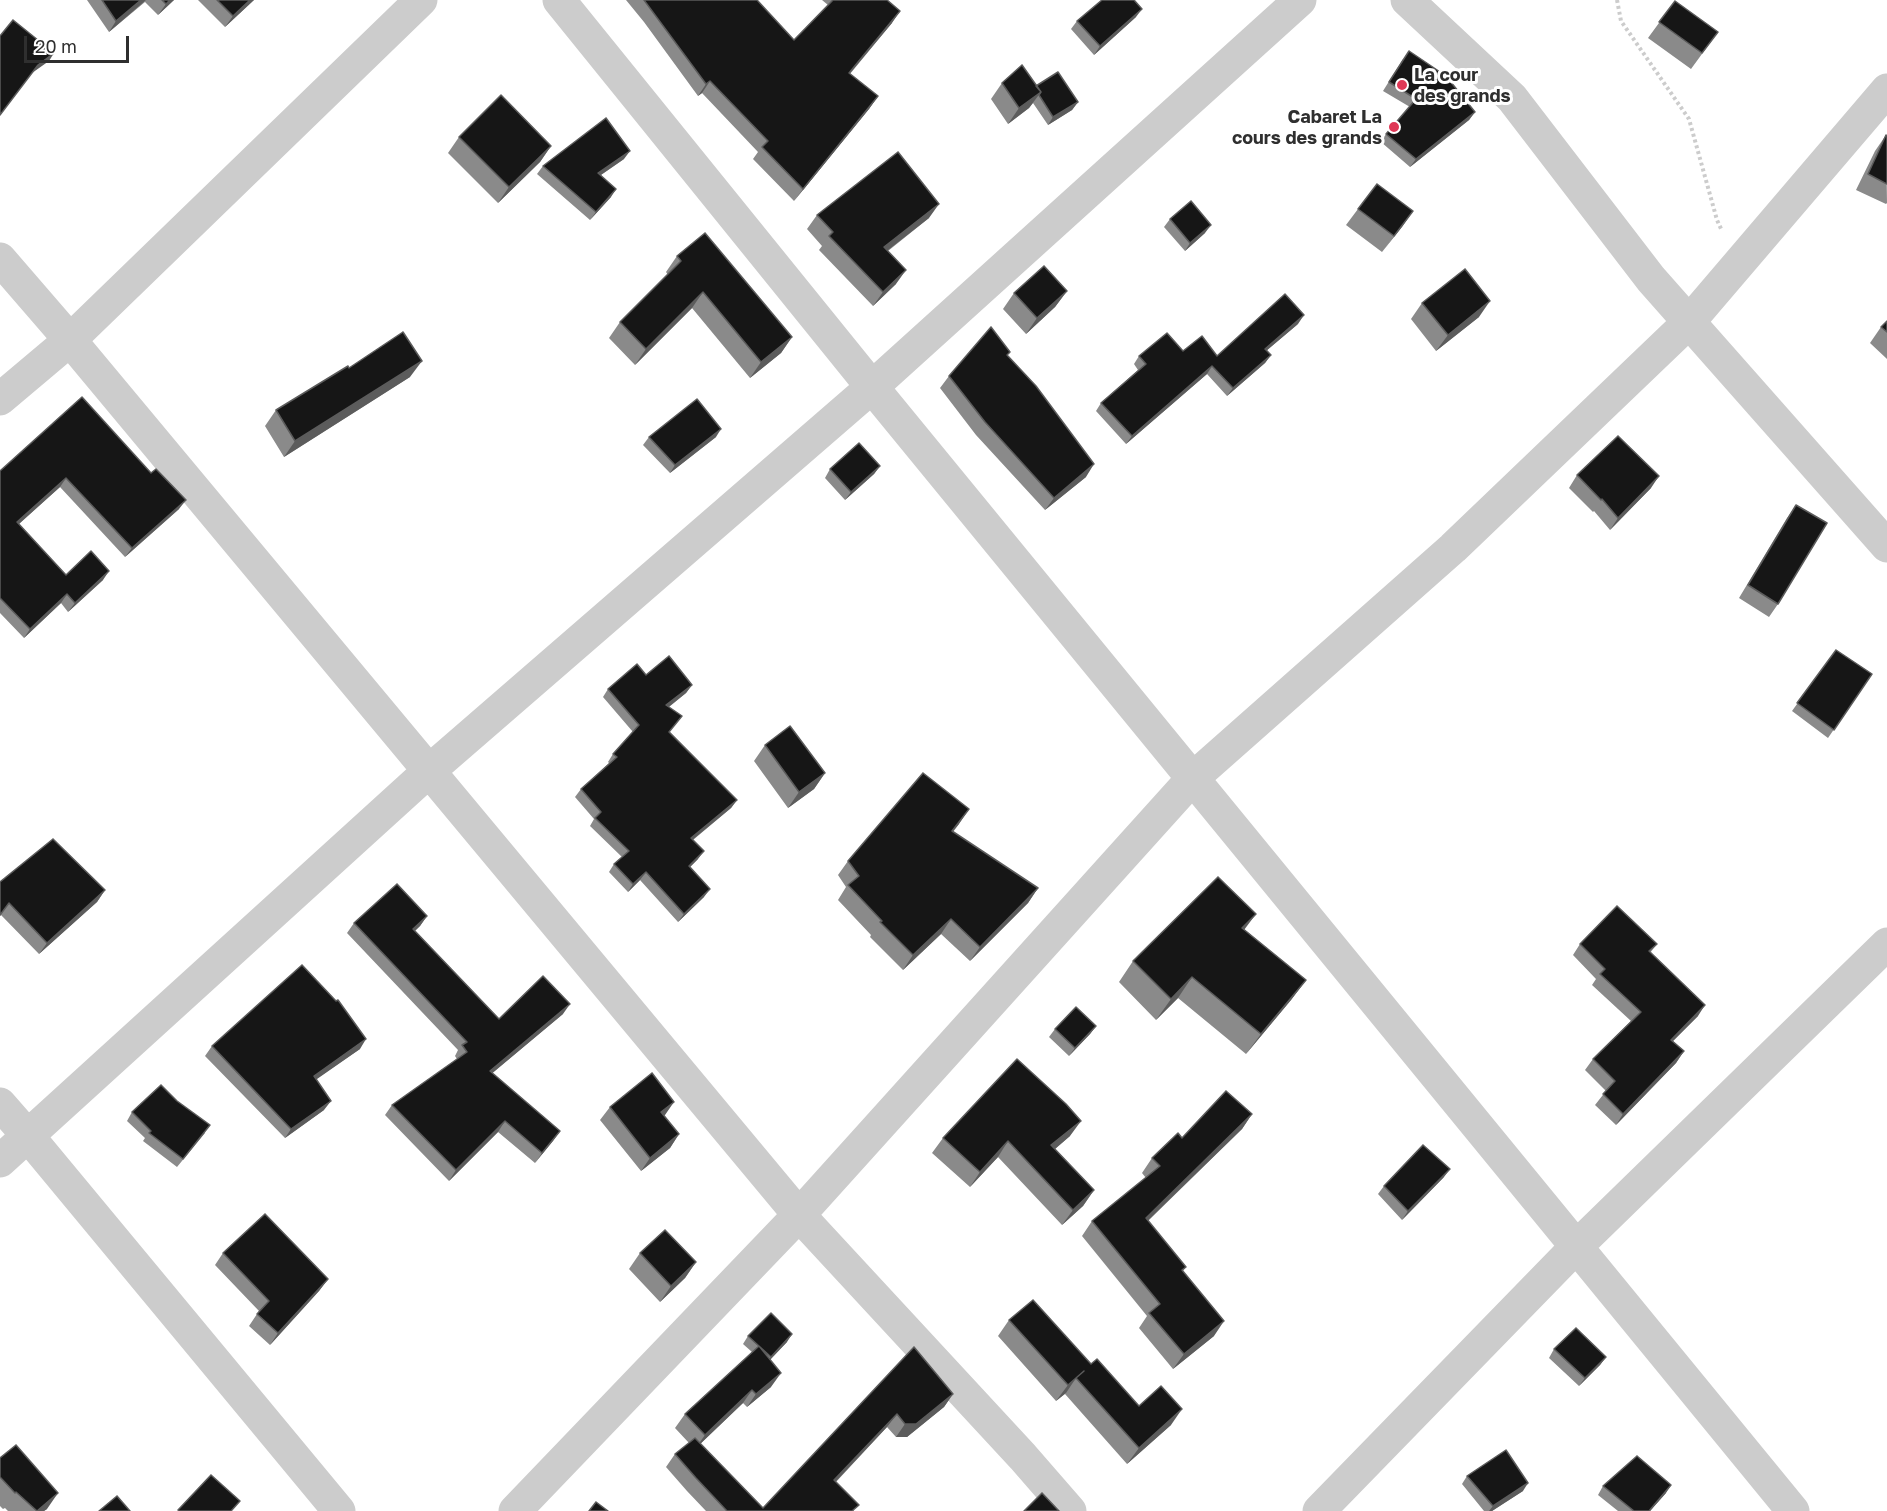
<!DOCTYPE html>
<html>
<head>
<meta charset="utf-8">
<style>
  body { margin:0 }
  #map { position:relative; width:1887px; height:1511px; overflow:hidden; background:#fff; font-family:"Golos Text",sans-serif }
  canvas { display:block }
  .scale { position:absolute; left:24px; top:36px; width:105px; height:27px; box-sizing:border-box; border:3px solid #2f2f2f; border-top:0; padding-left:8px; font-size:18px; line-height:21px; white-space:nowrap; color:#2f2f2f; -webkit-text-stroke:4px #fff; paint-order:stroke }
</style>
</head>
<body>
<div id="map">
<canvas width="1887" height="1511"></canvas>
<div class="scale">20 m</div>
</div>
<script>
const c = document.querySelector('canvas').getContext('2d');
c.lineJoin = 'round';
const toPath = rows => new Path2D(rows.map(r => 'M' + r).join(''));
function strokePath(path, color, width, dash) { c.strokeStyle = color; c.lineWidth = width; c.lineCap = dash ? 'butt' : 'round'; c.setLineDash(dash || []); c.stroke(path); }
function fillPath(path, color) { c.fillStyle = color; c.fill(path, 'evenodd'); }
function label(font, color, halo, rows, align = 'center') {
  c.font = font + ' "Golos Text",sans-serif'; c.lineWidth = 6; c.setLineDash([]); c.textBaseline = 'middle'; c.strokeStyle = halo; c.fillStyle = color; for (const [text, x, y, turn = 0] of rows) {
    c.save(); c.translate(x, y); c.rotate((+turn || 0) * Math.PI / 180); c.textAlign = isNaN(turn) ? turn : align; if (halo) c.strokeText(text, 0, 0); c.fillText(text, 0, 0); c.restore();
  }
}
strokePath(toPath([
  [1617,0,1621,21,1689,119,1717,220,1722,231]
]), '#ccc', 4, [3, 3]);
strokePath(toPath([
  [559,0,872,387,1793,1511],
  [1407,0,1512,98,1651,279,1887,546],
  [0,259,70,340,799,1215,1023,1457,1070,1511],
  [0,399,70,340,421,0],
  [0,1104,28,1136,339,1511],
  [0,1161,429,771,872,387,1300,0],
  [515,1511,799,1215,1193,778,1453,548,1688,323,1887,90],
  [1319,1511,1576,1247,1887,944]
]), '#ccc', 33);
fillPath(toPath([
  [87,0,174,0,158,15,145,2,109,32],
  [198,0,254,0,225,27],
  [626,0,757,0,794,40,828,5,822,0,887,0,892,23,850,74,878,96,869,109,794,201,753,159,758,152,702,93,698,96,644,22],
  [1675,1,1718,32,1691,69,1648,38],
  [1136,17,1094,55,1071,29,1077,21],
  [1403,59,1475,112,1469,120,1410,167,1381,142,1386,134,1410,107,1383,91],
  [1002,83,1036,86,1078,102,1072,110,1048,125,1033,103,1029,108,1008,124,991,99],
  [1886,135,1887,203,1886,204,1856,190,1875,151],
  [459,137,551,146,540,162,498,203,448,153],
  [624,159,601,175,611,197,590,220,537,174,543,166],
  [1358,209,1413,211,1382,252,1346,225],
  [817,215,929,218,888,251,896,284,873,306,819,250,822,246,807,229],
  [1170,219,1205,233,1185,251,1164,227],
  [677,256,792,337,781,353,750,378,692,308,635,365,609,338,620,322,668,275,666,272],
  [1067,291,1055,307,1026,334,1003,309,1014,293],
  [1422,303,1479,317,1436,351,1411,319],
  [1887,321,1887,359,1870,343,1881,327],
  [1298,324,1267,350,1271,355,1265,363,1227,396,1207,374,1126,444,1096,411,1101,403,1138,370,1134,364,1139,356,1183,351,1217,356],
  [1008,356,1086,477,1045,510,976,435,940,388,949,376],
  [349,368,410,377,284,457,265,426,276,410],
  [82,397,179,509,125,557,60,487,19,524,66,575,103,580,68,612,61,603,24,638,0,613,0,471],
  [649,437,716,437,670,473,643,445],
  [880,466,874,474,845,500,825,478,830,469],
  [1577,475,1651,488,1610,530,1594,511,1593,512,1569,488],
  [1796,505,1778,604,1769,617,1739,598,1787,518],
  [1836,650,1872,674,1828,738,1792,711],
  [646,675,692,685,686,693,669,707,670,732,737,800,731,808,693,840,698,859,690,867,704,897,678,922,640,880,628,892,609,872,614,864,622,857,590,826,594,819,575,797,581,789,609,763,608,762,613,754,633,732,603,697,608,689],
  [765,745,825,773,814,789,788,808,754,761],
  [959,824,953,832,1038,888,1028,903,970,961,941,934,903,970,870,937,871,935,838,900,846,887,838,875,848,861],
  [0,882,105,890,97,902,39,954,1,915,0,916],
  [427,916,420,926,415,931,499,1019,563,1014,492,1073,560,1131,535,1163,498,1132,449,1181,385,1115,392,1105,457,1059,455,1056,458,1050,347,933,354,923],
  [1245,930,1306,980,1291,1000,1246,1054,1178,998,1156,1020,1119,982,1133,961],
  [1580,944,1657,944,1650,953,1698,1016,1673,1041,1684,1051,1676,1063,1616,1125,1595,1105,1606,1091,1585,1070,1593,1059,1631,1021,1592,985,1596,979,1573,955],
  [1096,1026,1090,1034,1069,1056,1049,1037,1055,1029],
  [212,1046,360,1049,316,1079,324,1110,285,1138,205,1056],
  [610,1107,679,1134,670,1148,641,1171,600,1120],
  [132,1112,205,1133,177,1167,143,1141,145,1138,127,1121],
  [1252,1114,1242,1129,1148,1221,1186,1267,1183,1271,1214,1336,1173,1369,1139,1328,1147,1316,1082,1236,1092,1221,1146,1178,1142,1173,1152,1158,1182,1138],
  [1070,1136,1055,1149,1094,1190,1083,1206,1062,1225,998,1157,970,1187,932,1153,943,1138],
  [1444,1177,1402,1220,1378,1194,1384,1186],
  [223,1253,328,1279,319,1291,270,1345,249,1326,259,1311,215,1265],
  [640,1253,696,1262,685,1278,660,1302,629,1269],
  [1009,1320,1091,1364,1139,1406,1171,1425,1127,1464,1065,1394,1066,1393,1056,1401,998,1336],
  [748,1336,787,1342,770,1360,771,1387,747,1407,743,1403,700,1444,763,1508,914,1347,953,1394,944,1407,907,1437,896,1437,887,1427,836,1482,854,1511,706,1511,687,1491,666,1467,675,1454,689,1443,675,1428,685,1414,752,1352,743,1344],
  [1554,1349,1606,1357,1600,1365,1579,1386,1549,1358],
  [0,1458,47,1509,44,1511,8,1511,5,1508,3,1509,0,1506],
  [1467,1476,1523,1491,1492,1511,1484,1511,1462,1484],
  [1603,1486,1666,1493,1650,1511,1618,1511,1598,1495]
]), '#8a8a8a');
fillPath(toPath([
  [141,0,146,0,109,32,116,21],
  [170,0,174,0,158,15,166,4],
  [250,0,254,0,225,27,233,16],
  [1142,9,1136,17,1094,55,1100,46],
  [900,11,892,23,840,85,849,73],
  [54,53,49,61,32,73,38,65],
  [710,81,702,93,698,96,706,84],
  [1041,92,1029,108,1008,124,1019,108],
  [878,96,869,109,794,201,803,189],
  [1078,102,1072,110,1048,125,1053,117],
  [1475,112,1469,120,1410,167,1416,159],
  [551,146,540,162,498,203,509,187],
  [630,151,624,159,592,181,598,173],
  [616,189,611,197,590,220,596,212],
  [939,204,929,218,874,261,884,247],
  [1413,211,1402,227,1382,252,1394,236],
  [1211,225,1205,233,1185,251,1190,243],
  [906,270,896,284,873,306,883,292],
  [1067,291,1055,307,1026,334,1037,318],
  [703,292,692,308,635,365,646,349],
  [1490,301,1479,317,1436,351,1448,335],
  [1304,315,1298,324,1259,357,1265,349],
  [792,337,781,353,750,378,761,362],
  [1271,355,1265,363,1227,396,1233,388],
  [422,361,410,377,284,457,295,441],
  [1212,366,1207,374,1126,444,1132,436],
  [721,429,716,437,670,473,675,465],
  [1094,464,1086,477,1045,510,1054,498],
  [880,466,874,474,845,500,851,492],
  [1659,476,1651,488,1610,530,1618,518],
  [66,478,60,487,11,531,17,522],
  [186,500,179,509,125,557,132,548],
  [109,571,103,580,68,612,75,603],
  [67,594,61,603,24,638,30,629],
  [692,685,686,693,661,713,666,705],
  [825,773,814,789,788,808,799,792],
  [737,800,731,808,685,846,691,838],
  [969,809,959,824,941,845,952,831],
  [704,851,698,859,683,874,689,866],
  [646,872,640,880,628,892,633,884],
  [1038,888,1028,903,970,961,980,947],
  [710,889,704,897,678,922,684,914],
  [105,890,97,902,39,954,47,943],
  [1256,914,1241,934,1242,928],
  [427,916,420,926,406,939,413,929],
  [951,919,941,934,903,970,913,955],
  [1192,977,1178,998,1156,1020,1171,999],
  [1306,980,1291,1000,1246,1054,1261,1034],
  [570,1004,563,1014,483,1081,490,1071],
  [1705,1005,1698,1016,1663,1051,1671,1040],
  [1096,1026,1090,1034,1069,1056,1075,1048],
  [366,1039,360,1049,307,1086,314,1076],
  [1684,1051,1676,1063,1616,1125,1623,1114],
  [331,1101,324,1110,285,1138,291,1129],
  [674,1102,665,1115,652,1125,661,1112],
  [1252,1114,1242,1129,1135,1233,1146,1218],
  [505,1121,498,1132,449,1181,456,1170],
  [1081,1121,1070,1136,1041,1161,1051,1145],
  [560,1131,553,1141,535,1163,542,1153],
  [679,1134,670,1148,641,1171,650,1158],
  [1008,1141,998,1157,970,1187,980,1172],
  [1450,1169,1444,1177,1402,1220,1408,1211],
  [1094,1190,1083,1206,1062,1225,1073,1210],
  [696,1262,685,1278,660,1302,671,1286],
  [328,1279,319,1291,270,1345,278,1333],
  [1224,1321,1214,1336,1173,1369,1184,1354],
  [792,1334,787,1342,765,1365,771,1357],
  [1606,1357,1600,1365,1579,1386,1585,1378],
  [781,1373,771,1387,747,1407,756,1394],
  [1076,1378,1066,1393,1056,1401,1068,1385],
  [752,1390,743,1403,695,1449,705,1435],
  [953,1394,944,1407,907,1437,896,1437,905,1424],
  [1182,1409,1171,1425,1127,1464,1139,1448],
  [897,1414,887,1427,825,1493,834,1480],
  [1528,1483,1523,1491,1492,1511,1489,1511,1493,1506],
  [1671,1485,1666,1493,1650,1511,1649,1511],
  [58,1493,47,1509,44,1511,37,1511]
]), '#5c5c5c');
const building = toPath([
  [102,0,141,0,116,21,102,0],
  [162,0,170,0,166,4,162,0],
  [217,0,250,0,233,16,217,0],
  [644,0,757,0,794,40,833,0,887,0,900,11,849,73,878,96,803,189,762,147,768,141,710,81,706,84,644,0],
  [1102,0,1134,0,1142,9,1100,46,1077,21,1102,0],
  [1675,1,1718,32,1702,53,1659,22,1675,1],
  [13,20,54,53,38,65,0,115,0,36,13,20],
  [1409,51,1446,76,1475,112,1416,159,1386,134,1416,99,1389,82,1409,51],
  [1022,65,1041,92,1019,108,1002,83,1022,65],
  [1058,72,1078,102,1053,117,1039,95,1041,92,1036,86,1058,72],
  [501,95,551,146,509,187,459,137,501,95],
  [606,118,630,151,598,173,616,189,596,212,543,166,606,118],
  [1886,135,1887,136,1887,184,1868,174,1886,135],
  [898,152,939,204,884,247,906,270,883,292,829,236,833,232,817,215,898,152],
  [1377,184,1413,211,1394,236,1358,209,1377,184],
  [1191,201,1211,225,1190,243,1170,219,1191,201],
  [705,233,792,337,761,362,703,292,646,349,620,322,681,261,677,256,705,233],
  [1044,266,1067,291,1037,318,1014,293,1044,266],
  [1465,269,1490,301,1448,335,1422,303,1465,269],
  [1285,294,1304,315,1265,349,1271,355,1233,388,1212,366,1132,436,1101,403,1146,364,1139,356,1167,333,1183,351,1202,336,1217,356,1285,294],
  [1887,321,1887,332,1881,327,1887,321],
  [991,327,1010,352,1007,355,1036,386,1094,464,1054,498,985,422,949,376,991,327],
  [403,332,422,361,295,441,276,410,348,366,349,368,403,332],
  [82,397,151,473,156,469,186,500,132,548,66,478,17,522,66,575,91,551,109,571,75,603,67,594,30,629,0,598,0,471,82,397],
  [697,399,721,429,675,465,649,437,697,399],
  [1618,436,1659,476,1618,518,1602,499,1601,500,1577,475,1618,436],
  [859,443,880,466,851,492,830,469,859,443],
  [1796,505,1827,523,1778,604,1748,585,1796,505],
  [1836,650,1872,674,1834,730,1797,703,1836,650],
  [669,656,692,685,666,705,682,716,669,732,737,800,691,838,704,851,689,866,710,889,684,914,646,872,633,884,614,864,629,851,595,818,601,812,581,789,617,757,613,754,639,725,608,689,637,664,646,675,669,656],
  [790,726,825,773,799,792,765,745,790,726],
  [923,773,969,809,952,831,1038,888,980,947,951,919,913,955,880,922,882,921,848,885,859,876,848,861,923,773],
  [53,839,105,890,47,943,9,903,0,915,0,882,53,839],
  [1218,877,1256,914,1242,928,1306,980,1261,1034,1192,977,1171,999,1133,961,1218,877],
  [397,884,427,916,413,929,499,1019,543,976,570,1004,490,1071,560,1131,542,1153,505,1121,456,1170,392,1105,467,1052,462,1045,467,1042,354,923,397,884],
  [1617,906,1657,944,1649,951,1705,1005,1671,1040,1684,1051,1623,1114,1603,1094,1615,1081,1593,1059,1641,1012,1600,974,1605,969,1580,944,1617,906],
  [302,965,336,1001,338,1000,366,1039,314,1076,331,1101,291,1129,212,1046,302,965],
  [1076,1007,1096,1026,1075,1048,1055,1029,1076,1007],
  [1017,1059,1066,1104,1081,1121,1051,1145,1094,1190,1073,1210,1008,1141,980,1172,943,1138,1017,1059],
  [652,1073,674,1102,661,1112,679,1134,650,1158,610,1107,652,1073],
  [161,1085,177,1101,210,1125,183,1159,149,1133,151,1131,132,1112,161,1085],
  [1226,1091,1252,1114,1146,1218,1186,1267,1182,1270,1224,1321,1184,1354,1149,1313,1160,1304,1092,1221,1160,1166,1152,1158,1178,1133,1182,1138,1226,1091],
  [1423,1145,1450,1169,1408,1211,1384,1186,1423,1145],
  [265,1214,328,1279,278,1333,257,1314,269,1301,223,1253,265,1214],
  [665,1230,696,1262,671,1286,640,1253,665,1230],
  [1033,1300,1091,1364,1097,1359,1139,1406,1161,1386,1182,1409,1139,1448,1076,1378,1084,1371,1068,1385,1009,1320,1033,1300],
  [771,1313,792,1334,771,1357,748,1336,771,1313],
  [1576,1328,1606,1357,1585,1378,1554,1349,1576,1328],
  [759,1346,781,1373,756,1394,752,1390,705,1435,685,1414,759,1346],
  [914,1347,953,1394,916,1424,905,1424,897,1414,834,1480,859,1505,852,1511,727,1511,696,1478,675,1454,695,1438,763,1508,914,1347],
  [16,1445,58,1493,37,1511,16,1492,15,1493,0,1477,0,1458,16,1445],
  [1506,1450,1528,1483,1493,1506,1467,1476,1506,1450],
  [1637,1456,1671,1485,1649,1511,1634,1511,1603,1486,1637,1456],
  [211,1475,240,1501,231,1511,179,1511,178,1510,211,1475],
  [1042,1493,1059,1511,1024,1511,1042,1493],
  [117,1496,130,1511,99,1511,117,1496],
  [596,1502,608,1511,589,1511,596,1502]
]);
fillPath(building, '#161616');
strokePath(building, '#5c5c5c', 1.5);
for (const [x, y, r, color] of [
  [1402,85,6,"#df3856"],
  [1394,127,6,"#df3856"]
]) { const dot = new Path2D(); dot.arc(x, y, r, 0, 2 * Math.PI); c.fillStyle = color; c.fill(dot); strokePath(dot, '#fff', 2); }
label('bold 18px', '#2f2f2f', '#fff', [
  ["La cour",1414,75],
  ["des grands",1414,96],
  ["Cabaret La",1382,117,"right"],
  ["cours des grands",1382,138,"right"]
], 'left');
</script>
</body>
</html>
